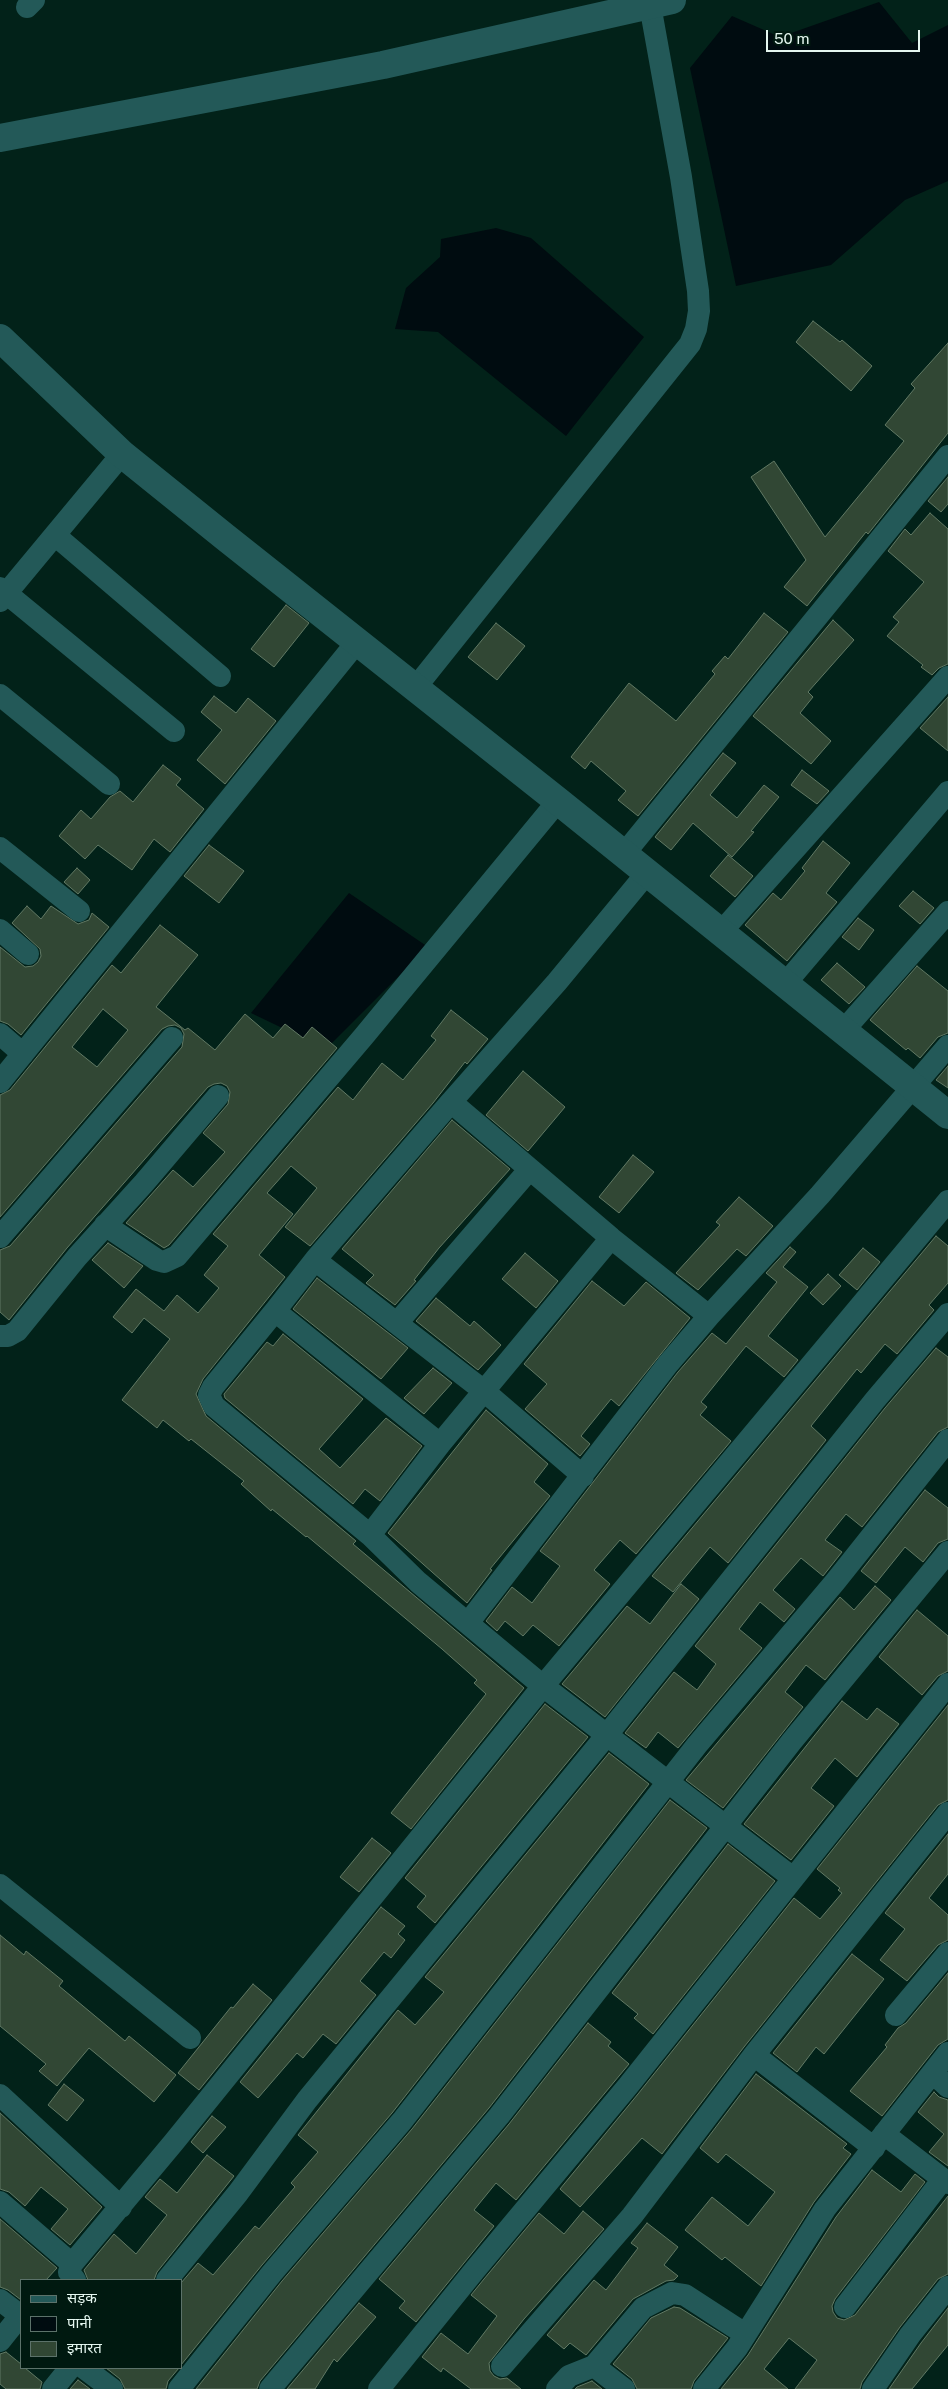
<!DOCTYPE html>
<html>
<head>
<meta charset="utf-8">
<style>
  body { margin:0 }
  #map { position:relative; width:948px; height:2389px; overflow:hidden; background:#022219; font-family:"Public Sans","Noto Sans Devanagari",sans-serif }
  canvas { display:block }
  .legend { position:absolute; left:20px; top:2279px; width:162px; height:90px; box-sizing:border-box; background:#001910; border:1px solid #5c726a; margin:0; padding:6px 9px; list-style:none; font-size:15px; color:#e5f7f0 }
  .legend li { display:flex; align-items:center; gap:10px; height:25px }
  .legend b { width:25px; border:1px solid #5c726a }
  .scale { position:absolute; left:766px; top:30px; width:154px; height:22px; box-sizing:border-box; border:2px solid #e5f7f0; border-top:0; padding-left:6px; font-size:15px; line-height:18px; white-space:nowrap; color:#e5f7f0; -webkit-text-stroke:4px #001910; paint-order:stroke }
</style>
</head>
<body>
<div id="map">
<canvas width="948" height="2389"></canvas>
<ul class="legend">
<li><b style="height:6px;background:#235958"></b>सड़क</li>
<li><b style="height:14px;background:#000c10"></b>पानी</li>
<li><b style="height:14px;background:#314734"></b>इमारत</li>
</ul>
<div class="scale">50 m</div>
</div>
<script>
const c = document.querySelector('canvas').getContext('2d');
c.lineJoin = 'round';
function fillPath(path, color) { c.fillStyle = color; c.fill(path, 'evenodd'); }
const toPath = rows => new Path2D(rows.map(r => 'M' + r).join(''));
function strokePath(path, color, width, dash) { c.strokeStyle = color; c.lineWidth = width; c.lineCap = dash ? 'butt' : 'round'; c.setLineDash(dash || []); c.stroke(path); }
fillPath(toPath([
  [879,2,912,43,948,25,948,181,905,200,831,265,736,286,690,68,732,16,780,37],
  [496,228,531,238,644,337,566,436,438,332,395,329,406,288,440,257,441,239],
  [349,893,428,947,326,1049,251,1013]
]), '#000c10');
const building = toPath([
  [813,321,840,342,842,340,872,366,851,391,796,342,813,321],
  [948,343,948,433,868,534,866,532,807,606,784,587,806,560,751,477,774,461,825,537,904,441,885,425,915,388,911,384,948,343],
  [948,477,948,504,941,512,928,501,948,477],
  [930,513,948,529,948,664,939,668,932,675,921,667,923,665,887,636,899,622,893,617,924,582,888,551,905,529,911,535,930,513],
  [286,605,309,623,274,667,251,649,286,605],
  [764,613,788,632,638,816,618,800,626,791,591,761,585,769,571,757,629,683,676,721,715,674,712,671,725,656,728,659,764,613],
  [833,620,854,640,808,692,813,697,800,713,831,741,811,764,753,716,833,620],
  [496,623,525,646,497,680,468,657,496,623],
  [214,696,236,713,248,698,276,721,225,784,197,760,222,730,201,712,214,696],
  [948,697,948,751,920,728,948,697],
  [723,753,736,763,710,795,737,818,764,785,779,797,751,831,754,832,732,857,693,823,671,850,655,837,723,753],
  [163,765,181,779,176,785,204,809,170,852,154,839,132,870,98,845,85,859,59,836,81,810,91,819,110,797,120,791,133,802,163,765],
  [802,770,829,791,817,804,791,785,802,770],
  [823,841,850,863,826,893,837,902,787,961,745,925,773,893,781,900,805,871,802,868,823,841],
  [209,845,244,871,219,903,184,876,209,845],
  [728,855,753,876,735,897,710,876,728,855],
  [77,868,90,880,78,894,64,882,77,868],
  [913,891,934,908,920,924,899,906,913,891],
  [27,906,41,919,51,906,78,924,89,920,92,913,109,927,21,1035,8,1024,0,1021,0,947,25,967,33,966,38,962,41,956,40,949,12,923,27,906],
  [858,918,874,930,859,950,842,937,858,918],
  [160,925,198,955,156,1007,185,1030,188,1028,215,1050,245,1014,273,1038,285,1024,303,1038,312,1027,337,1048,169,1245,164,1248,126,1223,173,1170,193,1187,225,1152,203,1133,228,1104,230,1092,227,1086,221,1083,214,1084,208,1087,67,1248,9,1320,0,1312,0,1250,10,1246,182,1047,184,1034,181,1028,175,1025,168,1026,162,1029,0,1217,0,1095,10,1090,112,965,121,973,160,925],
  [103,1009,128,1030,97,1067,72,1047,103,1009],
  [837,963,865,987,849,1004,821,980,837,963],
  [917,966,948,991,948,1033,938,1037,920,1058,908,1048,906,1050,870,1020,917,966],
  [451,1010,488,1039,467,1064,465,1062,433,1103,310,1246,285,1227,317,1188,291,1166,267,1193,293,1214,259,1255,285,1277,203,1379,196,1394,206,1416,356,1541,353,1544,524,1688,411,1829,391,1813,486,1694,474,1683,477,1680,442,1649,307,1536,306,1537,272,1509,271,1511,241,1484,244,1481,191,1439,189,1441,163,1420,157,1428,122,1400,170,1339,144,1318,132,1333,113,1317,136,1289,164,1311,177,1295,198,1313,219,1288,204,1275,228,1246,213,1234,338,1087,353,1100,382,1063,403,1080,436,1040,431,1036,451,1010],
  [948,1066,948,1088,936,1080,948,1066],
  [523,1071,565,1107,528,1151,486,1115,523,1071],
  [452,1120,510,1169,439,1248,414,1280,416,1281,395,1305,366,1283,374,1275,342,1249,452,1120],
  [633,1155,654,1172,619,1213,599,1197,633,1155],
  [739,1197,773,1226,746,1256,737,1249,698,1290,676,1273,720,1225,716,1222,739,1197],
  [936,1236,948,1246,948,1283,929,1305,934,1310,897,1354,885,1344,861,1373,857,1369,811,1426,826,1440,728,1563,710,1547,673,1592,652,1576,936,1236],
  [108,1243,143,1266,124,1288,92,1260,108,1243],
  [790,1247,796,1252,783,1267,808,1287,768,1336,798,1360,784,1377,746,1346,701,1402,707,1407,700,1415,731,1441,636,1554,620,1540,594,1570,610,1584,559,1646,533,1625,523,1636,505,1621,497,1631,486,1621,512,1587,532,1603,560,1566,540,1551,678,1372,712,1333,726,1344,777,1282,766,1273,790,1247],
  [863,1248,880,1262,857,1290,839,1275,863,1248],
  [525,1253,558,1281,536,1308,502,1279,525,1253],
  [828,1274,841,1286,823,1305,810,1293,828,1274],
  [317,1278,408,1348,381,1379,293,1309,317,1278],
  [592,1281,624,1306,646,1282,690,1318,619,1406,611,1399,581,1436,590,1444,580,1456,525,1409,547,1384,524,1364,592,1281],
  [436,1298,470,1326,474,1321,501,1345,478,1370,416,1321,436,1298],
  [283,1334,363,1399,319,1449,340,1468,386,1418,422,1446,380,1501,365,1489,353,1504,225,1398,224,1394,267,1342,273,1346,283,1334],
  [936,1348,948,1357,948,1427,938,1432,862,1527,846,1514,825,1540,842,1552,823,1576,801,1558,773,1590,795,1609,784,1622,760,1602,739,1629,762,1648,678,1748,658,1732,646,1748,625,1733,674,1672,697,1690,716,1664,695,1646,885,1408,936,1348],
  [433,1368,452,1383,424,1414,404,1398,433,1368],
  [486,1410,548,1464,534,1482,550,1496,490,1569,492,1570,467,1603,388,1533,486,1410],
  [925,1490,948,1508,948,1539,938,1543,923,1562,905,1547,876,1583,861,1571,925,1490],
  [681,1584,699,1599,605,1717,562,1684,627,1606,650,1624,681,1584],
  [875,1586,891,1600,825,1680,806,1665,785,1692,803,1707,723,1808,686,1780,840,1597,854,1610,875,1586],
  [917,1610,948,1636,948,1671,938,1676,922,1695,879,1657,917,1610],
  [842,1701,867,1720,877,1708,899,1724,857,1777,835,1758,811,1788,834,1806,791,1860,744,1824,842,1701],
  [545,1704,588,1737,435,1923,417,1907,426,1896,405,1878,545,1704],
  [948,1705,948,1800,938,1805,744,2047,662,2154,642,2138,580,2207,560,2189,638,2094,794,1898,820,1919,842,1893,838,1890,840,1888,817,1869,948,1705],
  [609,1753,649,1784,392,2113,262,2265,181,2365,181,2283,198,2263,213,2275,255,2226,259,2229,295,2187,291,2183,318,2152,298,2135,398,2010,415,2025,444,1992,425,1977,609,1753],
  [670,1800,707,1828,489,2108,260,2381,257,2389,196,2389,282,2281,412,2129,670,1800],
  [948,1834,948,1874,929,1898,948,1915,948,1940,938,1945,907,1981,880,1960,905,1929,885,1913,948,1834],
  [372,1838,391,1853,359,1892,340,1877,372,1838],
  [728,1844,775,1881,653,2034,634,2018,638,2014,612,1993,728,1844],
  [381,1907,405,1926,398,1934,405,1940,391,1958,384,1952,360,1981,376,1995,336,2044,323,2034,303,2058,297,2053,258,2098,240,2082,381,1907],
  [0,1935,24,1955,26,1951,63,1981,59,1986,125,2041,129,2036,176,2075,154,2102,89,2048,57,2086,39,2071,46,2064,0,2026,0,1935],
  [852,1954,884,1979,824,2054,816,2047,797,2072,773,2053,852,1954],
  [948,1973,948,2039,938,2045,882,2116,850,2091,887,2047,885,2045,898,2028,906,2023,948,1973],
  [253,1984,272,2000,199,2090,178,2073,231,2007,233,2008,253,1984],
  [588,2023,611,2042,608,2046,629,2064,516,2200,496,2183,474,2210,494,2226,416,2322,399,2308,405,2301,379,2279,509,2124,588,2023],
  [756,2074,847,2144,843,2148,851,2154,814,2202,761,2286,725,2257,722,2260,685,2230,712,2197,748,2226,775,2192,726,2154,718,2163,700,2148,756,2074],
  [64,2084,84,2100,67,2121,48,2105,64,2084],
  [934,2092,939,2097,948,2100,948,2166,929,2152,944,2134,918,2112,934,2092],
  [0,2113,102,2207,70,2245,51,2229,68,2209,41,2187,25,2206,9,2192,0,2189,0,2113],
  [212,2116,226,2127,203,2153,191,2142,212,2116],
  [207,2155,234,2176,157,2272,154,2280,88,2280,84,2270,114,2234,136,2254,167,2215,145,2197,160,2179,177,2193,207,2155],
  [872,2170,901,2192,915,2174,925,2182,835,2299,832,2306,833,2312,837,2318,844,2320,855,2315,948,2196,948,2274,938,2279,900,2327,862,2382,860,2389,795,2389,817,2360,789,2338,764,2369,788,2389,721,2389,748,2355,836,2217,872,2170],
  [583,2211,604,2229,524,2319,489,2363,490,2371,494,2376,500,2379,507,2378,521,2389,471,2389,443,2368,441,2372,422,2357,441,2333,468,2354,497,2316,471,2295,484,2279,539,2213,564,2234,583,2211],
  [0,2219,57,2268,46,2280,21,2280,21,2300,8,2290,0,2287,0,2219],
  [647,2223,678,2247,664,2265,678,2276,674,2280,666,2281,633,2299,586,2355,570,2343,564,2349,547,2335,594,2280,606,2290,638,2248,631,2243,647,2223],
  [359,2303,376,2317,337,2362,334,2359,315,2389,287,2389,359,2303],
  [674,2307,680,2308,728,2338,694,2381,691,2389,637,2389,632,2379,613,2364,651,2318,674,2307],
  [948,2308,948,2345,912,2389,889,2389,921,2343,948,2308],
  [6,2352,21,2364,21,2368,25,2368,42,2382,40,2389,6,2389,0,2384,0,2354,6,2352],
  [106,2368,179,2368,168,2381,166,2389,125,2389,120,2379,106,2368],
  [78,2380,90,2389,70,2389,78,2380],
  [592,2381,602,2389,575,2389,577,2387,592,2381]
]);
fillPath(building, '#314734');
strokePath(building, '#617964', 1);
strokePath(toPath([
  [27,7,34,0],
  [56,536,220,676],
  [0,588,174,731],
  [0,601,122,454],
  [416,687,690,344,696,329,699,311,698,291,681,177,650,5],
  [0,695,109,784],
  [0,848,79,911],
  [624,854,948,456],
  [647,873,557,982,451,1102,611,1238,709,1316],
  [0,930,28,954],
  [721,932,948,677],
  [785,984,948,792],
  [843,1031,948,912],
  [0,1034,23,1054],
  [0,1082,357,642],
  [105,1225,157,1260,164,1262,177,1256,364,1036,558,801],
  [0,1237,172,1038],
  [315,1260,484,1391,583,1476],
  [275,1311,213,1387,209,1395,214,1406,370,1535,418,1582,543,1686,793,1878],
  [397,1323,529,1170],
  [0,1336,8,1336,17,1331,77,1257,144,1183,218,1096],
  [440,1444,275,1311,315,1260,451,1102],
  [370,1535,440,1444,611,1238],
  [468,1623,668,1364,709,1316,820,1195,948,1046],
  [0,1885,190,2038],
  [896,2015,948,1953],
  [754,2055,874,2148],
  [933,2073,948,2087],
  [0,2095,121,2207],
  [884,2134,948,2183],
  [0,2202,72,2264,69,2272,75,2280],
  [72,2264,174,2142,543,1686,948,1201],
  [167,2280,238,2193,307,2100,606,1736,875,1400,948,1314],
  [0,2300,21,2316],
  [845,2307,943,2179],
  [0,2341,20,2316],
  [502,2366,632,2216,754,2055,948,1813],
  [594,2366,624,2389],
  [84,2368,112,2389],
  [53,2389,70,2368],
  [179,2389,272,2273,402,2121,697,1745,835,1582,948,1440],
  [270,2389,499,2116,792,1741,948,1552],
  [379,2389,474,2271,628,2086,948,1684],
  [557,2389,569,2376,594,2366,643,2308,672,2293,685,2295,745,2334],
  [704,2389,737,2348,825,2209,948,2053],
  [873,2389,910,2335,948,2287]
]), '#235958', 22);
strokePath(toPath([
  [0,138,383,65,672,0],
  [0,338,122,454,225,537,558,801,948,1115]
]), '#235958', 28);
</script>
</body>
</html>
